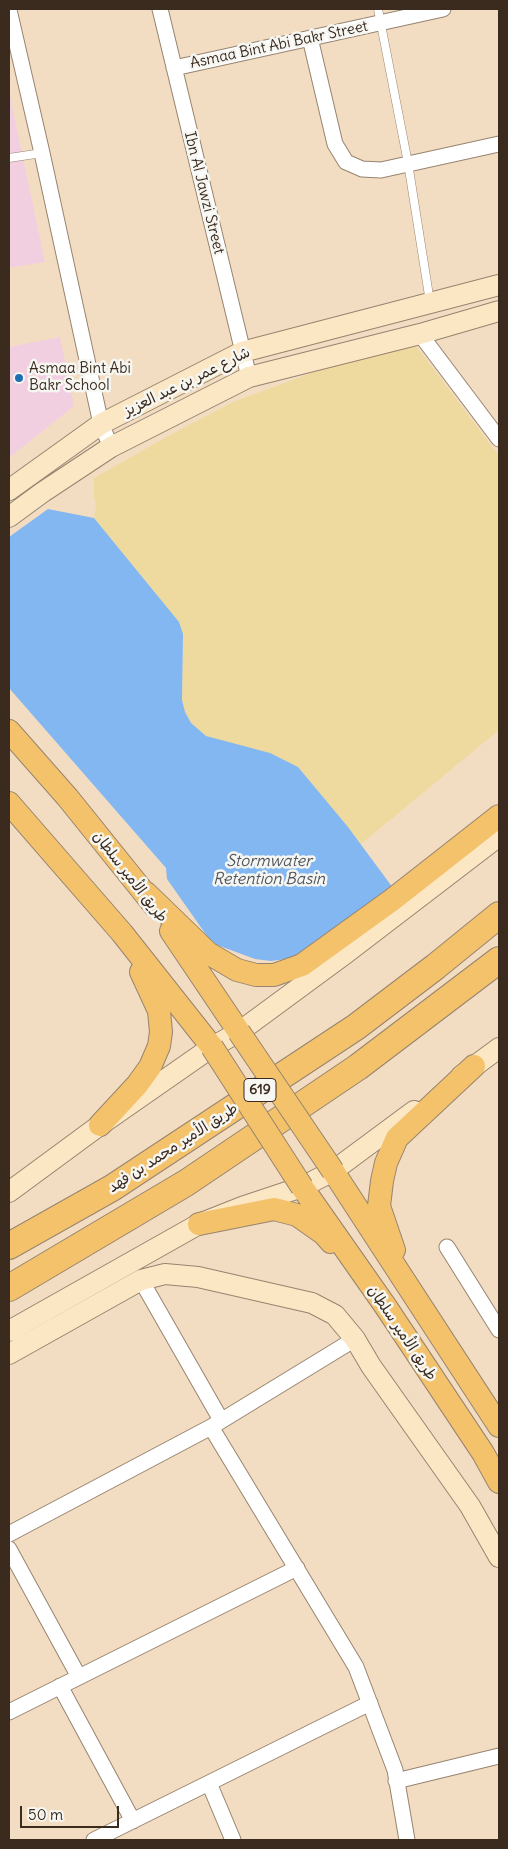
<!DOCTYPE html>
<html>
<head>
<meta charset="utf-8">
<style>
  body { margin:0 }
  #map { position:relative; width:508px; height:1849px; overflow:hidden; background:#f3ddc2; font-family:Delius,sans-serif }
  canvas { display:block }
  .frame { position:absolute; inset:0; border:10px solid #3b2a1e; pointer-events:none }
  .scale { position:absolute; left:20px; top:1806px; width:99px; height:22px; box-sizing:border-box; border:2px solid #3b2a1e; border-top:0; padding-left:6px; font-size:15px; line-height:18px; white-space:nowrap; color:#3b2a1e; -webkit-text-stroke:4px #f6f6f2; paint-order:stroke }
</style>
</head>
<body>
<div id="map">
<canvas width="508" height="1849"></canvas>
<div class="frame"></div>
<div class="scale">50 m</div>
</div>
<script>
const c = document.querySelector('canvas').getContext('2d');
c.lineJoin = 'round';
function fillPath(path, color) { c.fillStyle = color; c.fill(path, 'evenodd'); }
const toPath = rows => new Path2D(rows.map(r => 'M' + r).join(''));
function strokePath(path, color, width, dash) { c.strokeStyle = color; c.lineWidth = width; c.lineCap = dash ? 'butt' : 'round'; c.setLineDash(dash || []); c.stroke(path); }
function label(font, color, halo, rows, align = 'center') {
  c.font = font + ' Delius,"Playpen Sans Arabic",sans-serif'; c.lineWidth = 5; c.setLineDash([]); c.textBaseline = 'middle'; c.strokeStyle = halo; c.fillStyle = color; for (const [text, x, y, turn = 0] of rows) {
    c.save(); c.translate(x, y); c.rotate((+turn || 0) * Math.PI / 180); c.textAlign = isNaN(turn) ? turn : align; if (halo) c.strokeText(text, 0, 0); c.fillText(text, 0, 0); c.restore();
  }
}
fillPath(toPath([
  [9,92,45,262,9,268],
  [60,337,74,406,9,458,9,347]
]), '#f2cfe0');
fillPath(toPath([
  [414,343,499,456,499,730,361,844,298,767,206,736,191,723,185,712,182,700,183,647,179,622,94,518,96,506,94,496,94,478,170,435,233,402,322,369]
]), '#eeda9e');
fillPath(toPath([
  [48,509,94,518,179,622,183,634,182,700,185,712,191,723,206,736,270,753,298,767,348,827,393,888,316,948,286,959,271,961,255,959,217,945,207,936,167,879,166,868,9,688,9,537]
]), '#82b7f1');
const lane = toPath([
  [378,9,408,163,430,302],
  [9,158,42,153]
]);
const street = toPath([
  [160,9,249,377],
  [9,10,42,153,101,424,111,447],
  [310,38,335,144,346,162,362,169,381,170,499,144],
  [174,68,443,9],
  [420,334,499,439],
  [447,1247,499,1330],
  [141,1280,221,1420],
  [211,1427,356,1667,395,1770,407,1840],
  [9,1534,211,1427,355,1339],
  [9,1549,79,1677],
  [60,1686,133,1821],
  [9,1712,297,1568],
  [396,1781,499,1756],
  [209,1783,233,1840],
  [94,1840,370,1703]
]);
const secondary = toPath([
  [9,490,101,424,242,352,499,285],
  [9,517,43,492,111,447,249,377,420,334,499,311],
  [461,1076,499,1048],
  [9,1192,100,1125,212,1047,239,1032,345,954,499,836],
  [9,1331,199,1224,242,1207,302,1187,333,1171,414,1111],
  [9,1354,141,1280,165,1274,198,1277,312,1303,335,1315,355,1339,371,1366,470,1506,499,1557]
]);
const primary = toPath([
  [9,731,68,798,154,905],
  [9,803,122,933,212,1047],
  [146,893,208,953,237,970,256,975,274,975,302,965,392,900,499,816],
  [171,931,239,1032],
  [100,1125,137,1085,150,1067,159,1046,161,1032,159,1011,141,972],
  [333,1171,499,1426],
  [302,1187,386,1307,483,1453,499,1482],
  [199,1224,274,1209,297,1215,324,1234,331,1242],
  [394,1250,379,1206,382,1181,386,1163,397,1138,474,1066]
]);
const highway = toPath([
  [9,1246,112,1188,356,1027,435,967,499,915],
  [9,1288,186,1183,358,1067,499,960]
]);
strokePath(lane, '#978470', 9);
strokePath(street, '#978470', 17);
strokePath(secondary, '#978470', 22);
strokePath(primary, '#978470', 24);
strokePath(highway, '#978470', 28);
strokePath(lane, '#fff', 8);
strokePath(street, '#fff', 15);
strokePath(secondary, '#fbe7c3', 20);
strokePath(primary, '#f4c26a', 22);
strokePath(highway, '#f4c26a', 26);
const primaryBridge = toPath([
  [239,1032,333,1171],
  [212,1047,302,1187]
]);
strokePath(primaryBridge, '#978470', 24, []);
strokePath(primaryBridge, '#f4c26a', 22);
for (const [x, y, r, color] of [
  [19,378,5,"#1f6fb2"]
]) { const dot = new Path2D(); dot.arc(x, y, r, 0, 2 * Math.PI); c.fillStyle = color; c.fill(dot); strokePath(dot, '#f6f6f2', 2); }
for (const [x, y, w] of [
  [260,1090,32]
]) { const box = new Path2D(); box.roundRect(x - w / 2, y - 11.5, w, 23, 4); c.fillStyle = '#f6f6f2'; c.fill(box); strokePath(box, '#3b2a1e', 1); }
label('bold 14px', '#3b2a1e', null, [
  ["619",260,1090]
]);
label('15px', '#3b2a1e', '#f6f6f2', [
  ["Asmaa Bint Abi Bakr Street",279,45,-12],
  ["Ibn Al Jawzi Street",204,193,76],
  ["شارع عمر بن عبد العزيز",187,382,-26],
  ["طريق الأمير سلطان",130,877,52],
  ["طريق الأمير محمد بن فهد",173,1148,-33],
  ["طريق الأمير سلطان",402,1333,56]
]);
label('15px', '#3b2a1e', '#f6f6f2', [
  ["Asmaa Bint Abi",29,369],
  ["Bakr School",29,386]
], 'left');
label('italic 16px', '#50545d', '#f6f6f2', [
  ["Stormwater",269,861],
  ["Retention Basin",269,879]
]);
</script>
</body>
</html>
